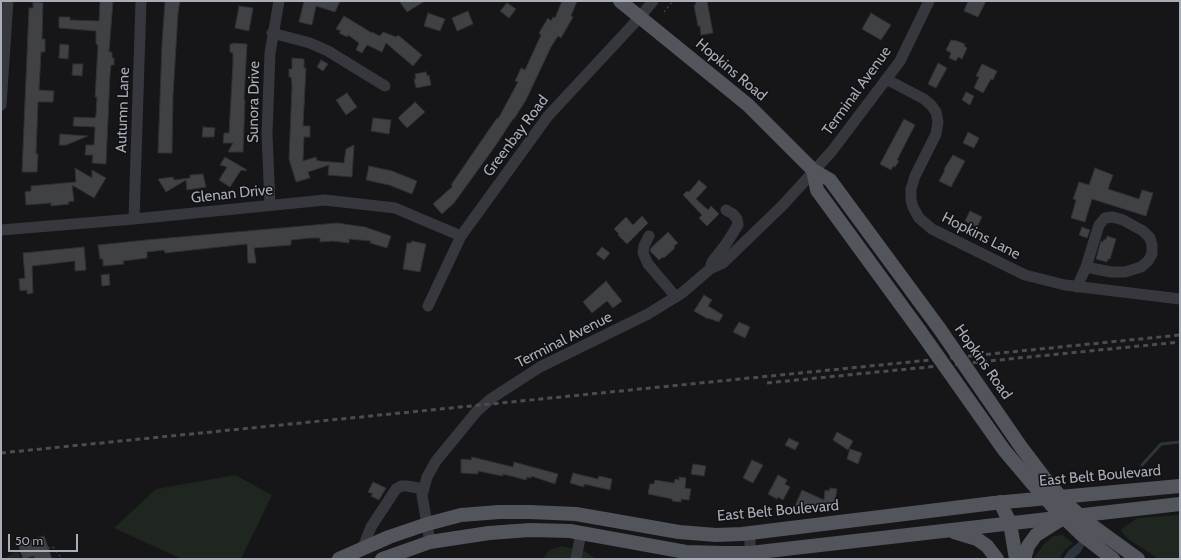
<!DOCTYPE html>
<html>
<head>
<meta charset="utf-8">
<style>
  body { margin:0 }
  #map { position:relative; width:1181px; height:560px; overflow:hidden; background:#161618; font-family:Cabin,sans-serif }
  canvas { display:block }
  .frame { position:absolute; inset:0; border:2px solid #a8adb8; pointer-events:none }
  .scale { position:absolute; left:8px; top:534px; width:70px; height:18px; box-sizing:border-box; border:2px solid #a8adb8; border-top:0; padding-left:5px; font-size:12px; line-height:14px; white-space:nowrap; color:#a8adb8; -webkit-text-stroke:3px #111113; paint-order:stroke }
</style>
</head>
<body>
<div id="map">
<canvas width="1181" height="560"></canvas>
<div class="frame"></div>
<div class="scale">50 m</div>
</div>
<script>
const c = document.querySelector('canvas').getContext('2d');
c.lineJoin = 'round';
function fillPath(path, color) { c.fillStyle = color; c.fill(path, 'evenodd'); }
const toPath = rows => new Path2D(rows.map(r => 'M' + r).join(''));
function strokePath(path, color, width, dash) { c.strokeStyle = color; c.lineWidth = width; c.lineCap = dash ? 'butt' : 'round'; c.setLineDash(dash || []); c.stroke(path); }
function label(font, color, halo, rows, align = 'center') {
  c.font = font + ' Cabin,sans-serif'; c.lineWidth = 3; c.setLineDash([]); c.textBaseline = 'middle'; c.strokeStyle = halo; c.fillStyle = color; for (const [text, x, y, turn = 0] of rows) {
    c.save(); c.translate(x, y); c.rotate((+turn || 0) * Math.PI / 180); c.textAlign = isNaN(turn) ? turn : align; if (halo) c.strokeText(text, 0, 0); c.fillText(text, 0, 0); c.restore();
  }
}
fillPath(toPath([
  [235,475,272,495,241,559,182,559,114,528,156,489],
  [1180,515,1180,559,1159,559,1128,539,1120,530,1137,518],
  [1063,535,1073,543,1062,553,1060,559,1033,559,1044,544,1053,536],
  [562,546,586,552,596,559,543,559,549,550],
  [16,552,19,553,21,559,6,559,9,555]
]), '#1e261f');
fillPath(toPath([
  [1080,541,1084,546,1080,553,1073,559,1063,559,1069,550]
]), '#2c353c');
strokePath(toPath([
  [1142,465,1161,444,1180,442]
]), '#2c353c', 3);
const building = toPath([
  [100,1,113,1,109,52,112,52,112,58,114,58,114,65,111,65,110,75,106,164,92,163,93,155,85,155,86,145,94,145,95,127,73,126,74,117,95,118,96,115,97,97,95,97,98,45,96,44,96,31,59,28,59,17,70,17,70,20,99,21,100,1],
  [165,1,180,1,178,13,173,96,172,153,158,153,162,43,165,1],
  [304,1,340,1,335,12,316,6,312,25,299,22,304,1],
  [399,1,425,1,407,12,399,1],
  [562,1,577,1,571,16,573,17,561,38,558,36,551,47,526,100,514,119,513,119,496,145,454,203,442,214,433,204,453,186,451,185,497,118,498,119,518,82,515,81,521,68,525,70,541,35,539,33,548,18,551,21,553,17,555,18,562,1],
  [695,1,707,1,713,33,701,35,700,26,698,26,694,5,696,4,695,1],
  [968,1,986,1,978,17,964,11,968,1],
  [33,2,43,3,42,39,45,39,45,52,41,52,39,90,54,91,53,102,38,102,36,154,38,154,37,172,22,172,29,8,33,8,33,2],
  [507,3,516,9,509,18,500,11,507,3],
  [239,6,253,8,249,31,235,28,239,6],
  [468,11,473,24,457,31,452,18,468,11],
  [428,13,445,19,440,31,424,26,428,13],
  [871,13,891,25,881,40,862,29,871,13],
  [344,16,372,33,372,32,380,36,383,32,396,37,398,35,422,55,413,66,386,43,382,52,367,45,362,53,356,50,359,43,348,35,347,37,339,33,341,31,336,29,344,16],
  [951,40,954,41,954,40,965,44,964,46,967,48,962,59,958,57,956,61,949,58,951,53,946,50,951,40],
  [233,43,247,44,244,100,245,100,243,152,228,152,233,143,223,143,224,133,229,133,233,62,233,53,230,52,230,44,233,44,233,43],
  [60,44,69,45,68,59,59,58,60,44],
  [292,58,304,59,304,68,306,68,303,126,310,126,310,137,304,137,303,161,316,157,317,161,319,160,319,161,344,163,346,149,354,145,352,177,328,175,329,165,308,172,310,178,296,182,289,159,292,86,291,77,289,77,289,69,292,69,292,58],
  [321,60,328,64,323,71,317,67,321,60],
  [938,63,947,68,936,88,928,84,938,63],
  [73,64,83,64,82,76,72,75,73,64],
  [982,64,997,71,993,80,991,79,983,93,974,88,979,77,976,76,982,64],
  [426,72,427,76,429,75,431,85,416,88,414,79,416,79,415,74,426,72],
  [966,92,974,96,970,105,962,100,966,92],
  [347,93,357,107,346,115,336,100,347,93],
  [415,102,425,112,407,128,398,118,415,102],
  [373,118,391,120,389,134,371,131,373,118],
  [904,119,915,125,897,160,899,161,895,167,893,166,891,170,880,164,904,119],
  [203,127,215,128,214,137,202,137,203,127],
  [968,132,979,138,974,148,963,143,968,132],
  [60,134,88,136,66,145,59,145,60,134],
  [953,155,965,161,951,187,939,181,945,170,944,169,953,155],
  [225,157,247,170,246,171,241,170,230,187,219,180,227,167,220,165,225,157],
  [369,166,392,171,417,181,412,194,389,185,366,180,369,166],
  [75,168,92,178,92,170,106,178,94,198,72,185,74,201,68,202,69,204,51,206,51,203,26,205,25,192,31,191,31,186,76,182,75,168],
  [1095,168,1113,175,1108,189,1139,199,1142,190,1153,193,1146,216,1092,199,1085,222,1071,218,1076,200,1073,199,1079,182,1089,185,1095,168],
  [203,174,206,187,187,190,186,180,166,192,158,179,173,177,174,180,190,178,190,175,203,174],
  [699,180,707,187,696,199,708,210,711,206,719,214,707,226,699,218,702,215,683,195,687,191,689,192,699,180],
  [970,211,982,217,977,227,965,221,970,211],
  [642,216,648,223,627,244,618,235,619,234,614,229,626,217,633,225,642,216],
  [337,223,365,227,391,236,387,248,370,243,371,241,349,239,349,243,333,241,320,242,320,238,311,238,291,240,291,245,254,248,256,263,248,263,247,244,165,253,164,250,147,252,147,258,123,261,124,264,103,266,103,259,100,259,98,245,146,240,337,223],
  [1082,227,1090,230,1087,238,1079,235,1082,227],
  [668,232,678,243,674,246,675,248,664,258,663,257,659,260,650,251,651,248,668,232],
  [1107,236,1116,239,1110,259,1108,259,1107,262,1096,259,1101,241,1103,242,1104,239,1106,240,1107,236],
  [412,241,426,244,420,272,403,269,407,243,411,243,412,241],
  [84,247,86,270,75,271,75,261,32,266,33,293,27,294,27,290,20,291,19,279,25,278,23,253,84,247],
  [602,247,610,253,604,260,596,254,602,247],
  [109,274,110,285,102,286,101,275,109,274],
  [606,281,622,301,613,308,607,301,592,313,583,302,606,281],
  [704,295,712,300,708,306,723,315,719,322,708,318,708,319,694,311,704,295],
  [739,322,750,327,745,338,733,332,739,322],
  [837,432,853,441,848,450,833,440,837,432],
  [789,438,799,443,795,450,785,445,789,438],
  [850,449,862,453,858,464,847,459,850,449],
  [472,457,513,467,514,462,558,474,555,484,531,476,531,478,527,477,526,480,503,474,503,476,497,475,478,471,478,474,461,473,461,459,471,460,472,457],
  [752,460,763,465,753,483,743,478,752,460],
  [693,464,706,466,704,476,691,474,693,464],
  [573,473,598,479,599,476,612,479,610,490,584,484,584,487,570,483,573,473],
  [778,475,787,480,785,484,790,487,783,500,778,497,777,499,768,494,778,475],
  [679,477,686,478,685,488,691,489,689,500,681,499,681,502,672,501,672,499,648,494,650,484,654,484,655,480,674,483,675,479,679,480,679,477],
  [373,482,386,488,379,500,371,496,373,494,368,492,373,482],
  [830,488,837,489,834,508,830,507,830,510,811,506,808,512,795,506,802,490,824,500,825,490,829,491,830,488],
  [44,536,52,559,34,559,34,556,23,559,18,544,44,536]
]);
fillPath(building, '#404145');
strokePath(building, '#303034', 1);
strokePath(toPath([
  [664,12,673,1],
  [48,548,53,547,62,559]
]), '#3d3f44', 1.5, [2, 3]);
strokePath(toPath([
  [272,33,310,43,328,51,385,86],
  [886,79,924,99,931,105,936,112,938,122,936,134,915,176,911,189,911,200,913,207,919,218,932,229,1025,275,1065,285,1180,299],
  [1,105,8,1],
  [270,205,267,134,270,53,279,1],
  [134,219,141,1],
  [1,230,134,219,325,200,395,208,461,236],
  [649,236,644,246,643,253,648,264,676,297],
  [710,269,712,262,726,244,738,225,737,219,733,214,726,210],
  [1077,287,1086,267,1099,225,1105,218,1113,217,1123,220,1143,231,1150,238,1152,245,1152,254,1148,261,1141,267,1125,272,1111,272,1086,267],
  [428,306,461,236,548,116,640,17,653,1],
  [750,534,750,559],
  [430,542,422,495,427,477,436,461,477,411,492,398,540,367,648,314,682,293,710,269,723,263,783,205,832,151,900,61,929,1],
  [363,547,371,527,396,489,401,486,407,486,424,489],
  [576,559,581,533]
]), '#37383d', 11);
strokePath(toPath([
  [620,1,748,105,813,170,830,180,939,328],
  [813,170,817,190,920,331],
  [1000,502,1010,523,1016,559],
  [954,532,977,539,987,546,997,559],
  [339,559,389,537,427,524,461,515,499,512,530,512,576,514,679,532,716,535,742,534,994,503,1180,486],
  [382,559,430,542,489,533,530,530,570,531,686,552,724,553,750,553,1180,504],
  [1024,559,1028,546,1036,535,1060,520]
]), '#53555c', 14);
strokePath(toPath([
  [767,383,1180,342],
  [1,453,1180,335]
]), '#4a4c52', 3, [5, 4]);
strokePath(toPath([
  [939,328,1021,447,1046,480,1067,504,1087,522,1138,559],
  [920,331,1004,450,1031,482,1056,510,1082,535,1113,559]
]), '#53555c', 14);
label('15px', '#a8adb8', '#111113', [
  ["Hopkins Road",731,70,40],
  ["Terminal Avenue",857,91,-54],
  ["Sunora Drive",254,102,-89],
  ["Autumn Lane",123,110,-88],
  ["Greenbay Road",516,136,-53],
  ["Glenan Drive",232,194,-6],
  ["Hopkins Lane",981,236,27],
  ["Terminal Avenue",564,340,-27],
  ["Hopkins Road",983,362,55],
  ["East Belt Boulevard",1100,476,-5],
  ["East Belt Boulevard",778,511,-5]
]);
</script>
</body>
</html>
